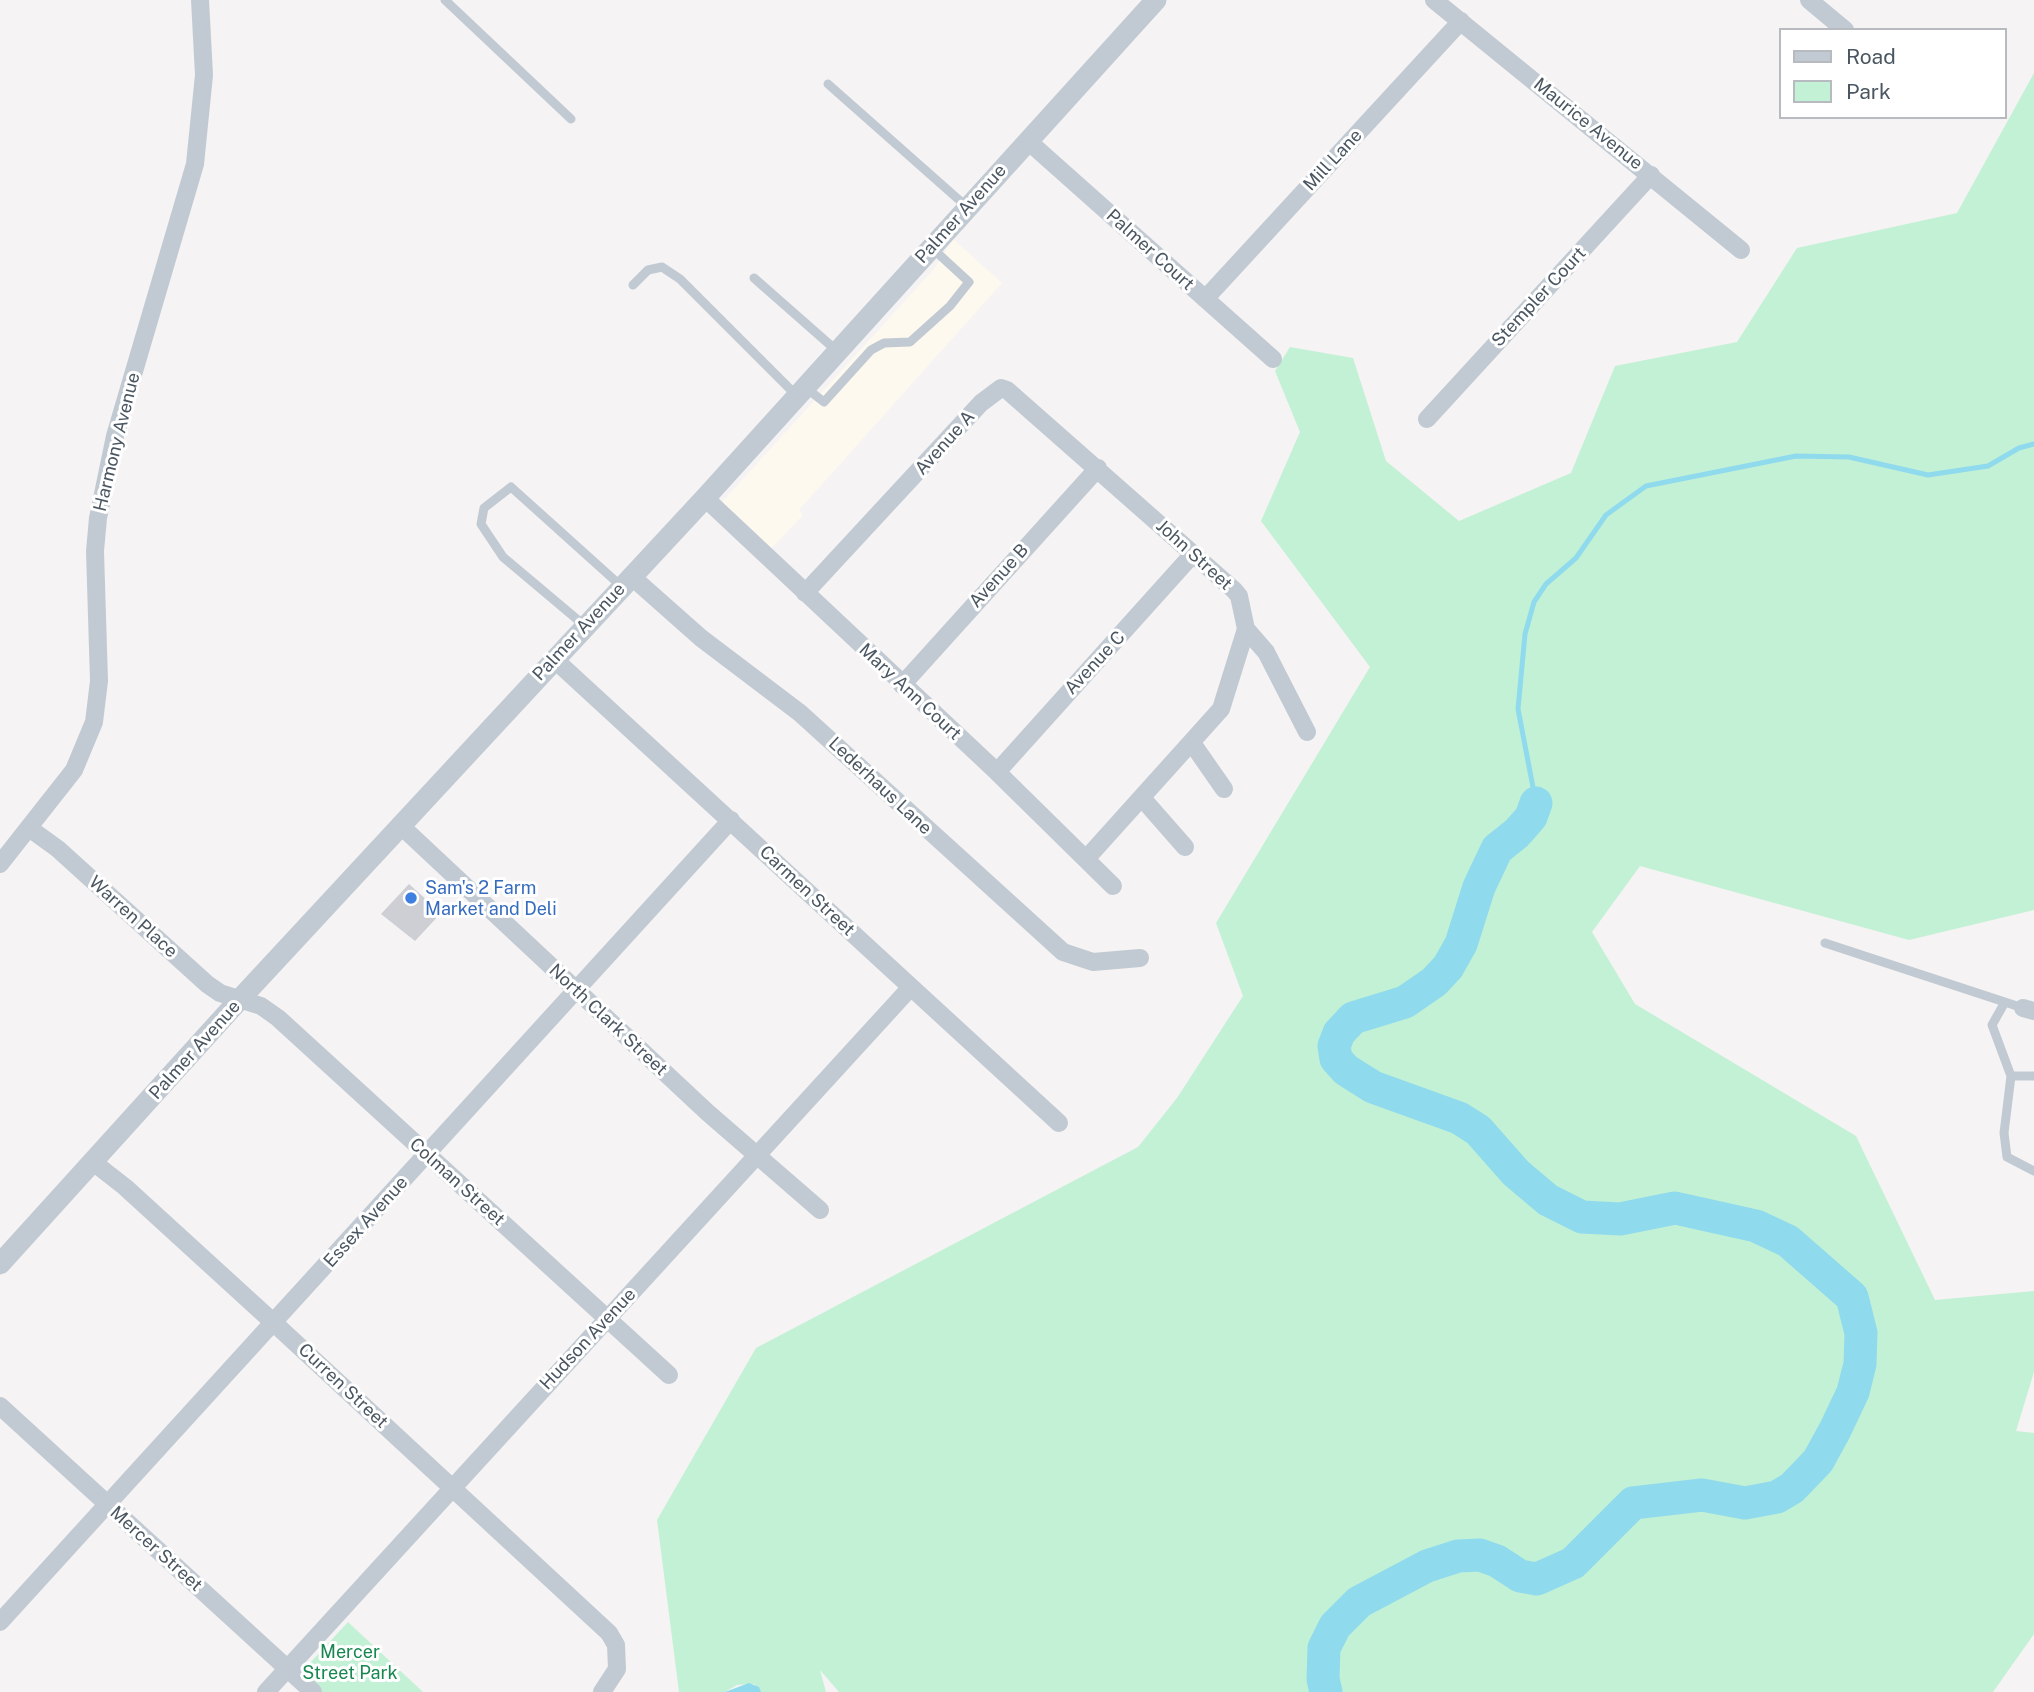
<!DOCTYPE html>
<html>
<head>
<meta charset="utf-8">
<style>
  body { margin:0 }
  #map { position:relative; width:2034px; height:1692px; overflow:hidden; background:#f5f3f3; font-family:"Public Sans",sans-serif }
  canvas { display:block }
  .legend { position:absolute; left:1779px; top:28px; width:228px; height:91px; box-sizing:border-box; background:#fff; border:2px solid #b7bbc0; margin:0; padding:9px 12px; list-style:none; font-size:21px; color:#4a5661 }
  .legend li { display:flex; align-items:center; gap:14px; height:35px }
  .legend b { width:35px; border:2px solid #b7bbc0 }
</style>
</head>
<body>
<div id="map">
<canvas width="2034" height="1692"></canvas>
<ul class="legend">
<li><b style="height:9px;background:#c1cad2"></b>Road</li>
<li><b style="height:19px;background:#c3f1d5"></b>Park</li>
</ul>
</div>
<script>
const c = document.querySelector('canvas').getContext('2d');
c.lineJoin = 'round';
function fillPath(path, color) { c.fillStyle = color; c.fill(path, 'evenodd'); }
const toPath = rows => new Path2D(rows.map(r => 'M' + r).join(''));
function strokePath(path, color, width, dash) { c.strokeStyle = color; c.lineWidth = width; c.lineCap = dash ? 'butt' : 'round'; c.setLineDash(dash || []); c.stroke(path); }
function label(font, color, halo, rows, align = 'center') {
  c.font = font + ' "Public Sans",sans-serif'; c.lineWidth = 6; c.setLineDash([]); c.textBaseline = 'middle'; c.strokeStyle = halo; c.fillStyle = color; for (const [text, x, y, turn = 0] of rows) {
    c.save(); c.translate(x, y); c.rotate((+turn || 0) * Math.PI / 180); c.textAlign = isNaN(turn) ? turn : align; if (halo) c.strokeText(text, 0, 0); c.fillText(text, 0, 0); c.restore();
  }
}
fillPath(toPath([
  [953,239,1002,283,799,510,803,515,771,549,722,502,934,269]
]), '#fdf9ef');
fillPath(toPath([
  [2034,73,2034,910,1909,940,1640,866,1592,932,1635,1004,1856,1136,1935,1300,2034,1291,2034,1372,2016,1431,2034,1433,2034,1634,1993,1692,839,1692,820,1670,826,1692,761,1692,754,1684,737,1685,725,1692,679,1692,657,1520,756,1348,1138,1147,1177,1098,1243,996,1216,923,1370,667,1261,521,1300,432,1275,371,1290,347,1353,358,1386,461,1459,521,1571,473,1615,366,1737,342,1797,248,1957,213],
  [348,1622,423,1692,313,1692,297,1677]
]), '#c3f1d5');
fillPath(toPath([
  [749,1683,759,1687,761,1692,725,1692]
]), '#90daee');
strokePath(toPath([
  [1536,803,1518,709,1525,634,1534,602,1546,584,1576,558,1606,515,1646,486,1796,456,1849,457,1928,475,1988,466,2019,448,2034,444]
]), '#90daee', 5);
strokePath(toPath([
  [1326,1692,1323,1679,1324,1648,1335,1626,1359,1602,1427,1566,1458,1556,1480,1555,1497,1561,1520,1576,1537,1579,1573,1563,1633,1503,1702,1495,1745,1503,1777,1497,1792,1488,1818,1461,1835,1430,1853,1392,1860,1364,1861,1333,1852,1297,1788,1241,1756,1226,1675,1208,1620,1219,1582,1217,1548,1200,1516,1173,1478,1130,1459,1118,1373,1087,1346,1070,1336,1059,1334,1046,1339,1033,1353,1018,1405,1002,1434,982,1448,967,1461,944,1479,887,1497,849,1517,833,1531,817,1536,803]
]), '#90daee', 33);
fillPath(toPath([
  [409,884,441,913,415,941,381,914]
]), '#cdcfd5');
strokePath(toPath([
  [445,0,571,119],
  [828,84,967,207],
  [754,278,837,351],
  [633,285,648,270,662,267,680,279,797,396],
  [806,388,824,402,871,350,884,343,910,342,950,306,969,282,932,248],
  [585,626,503,557,481,524,484,508,511,487,621,586],
  [1825,943,2023,1008],
  [2005,1002,1992,1025,2011,1076,2034,1076],
  [2011,1076,2004,1133,2007,1157,2034,1171]
]), '#c1cad2', 9);
strokePath(toPath([
  [1434,0,1741,250],
  [1809,0,1845,30],
  [1028,141,1273,359],
  [1205,299,1461,21],
  [1427,419,1651,175],
  [705,498,997,772,1113,886],
  [631,576,701,638,800,713,1063,952,1093,962,1140,958],
  [805,593,981,403,1001,388,1007,390,1234,590,1239,596,1246,629,1266,652,1307,732],
  [554,659,1059,1123],
  [902,685,1098,468],
  [1192,743,1224,789],
  [997,772,1193,554],
  [1142,798,1185,847],
  [400,825,707,1112,820,1210],
  [29,828,58,849,207,984,220,993,261,1006,278,1018,669,1375],
  [1086,859,1221,709,1246,629],
  [0,864,74,770,94,722,99,681,95,551,98,518,115,436,195,164,204,75,200,0],
  [2023,1008,2034,1011],
  [93,1162,125,1187,274,1323,609,1633,616,1645,617,1669,602,1692],
  [0,1406,313,1692],
  [0,1622,731,820],
  [266,1692,911,987]
]), '#c1cad2', 18);
strokePath(toPath([
  [0,1264,240,999,705,498,1156,0]
]), '#c1cad2', 21);
for (const [x, y, r, color] of [
  [411,898,7,"#3f7fe0"]
]) { const dot = new Path2D(); dot.arc(x, y, r, 0, 2 * Math.PI); c.fillStyle = color; c.fill(dot); strokePath(dot, '#fff', 2.5); }
label('18px', '#4a5661', '#fff', [
  ["Maurice Avenue",1588,124,39],
  ["Mill Lane",1333,160,-47],
  ["Palmer Avenue",961,214,-48],
  ["Palmer Court",1150,250,42],
  ["Stempler Court",1539,297,-47],
  ["Harmony Avenue",117,442,-76],
  ["Avenue A",945,443,-48],
  ["John Street",1194,555,42],
  ["Avenue B",999,576,-48],
  ["Palmer Avenue",579,632,-47],
  ["Avenue C",1095,663,-47],
  ["Mary Ann Court",910,692,43],
  ["Lederhaus Lane",880,786,43],
  ["Carmen Street",807,891,43],
  ["Warren Place",133,917,42],
  ["North Clark Street",608,1020,43],
  ["Palmer Avenue",195,1050,-48],
  ["Colman Street",457,1182,42],
  ["Essex Avenue",366,1222,-48],
  ["Hudson Avenue",588,1339,-47],
  ["Curren Street",343,1386,43],
  ["Mercer Street",156,1549,42]
]);
label('18px', '#366cbe', '#fff', [
  ["Sam's 2 Farm",425,888],
  ["Market and Deli",425,909]
], 'left');
label('18px', '#17864f', '#fff', [
  ["Mercer",350,1652],
  ["Street Park",350,1673]
]);
</script>
</body>
</html>
